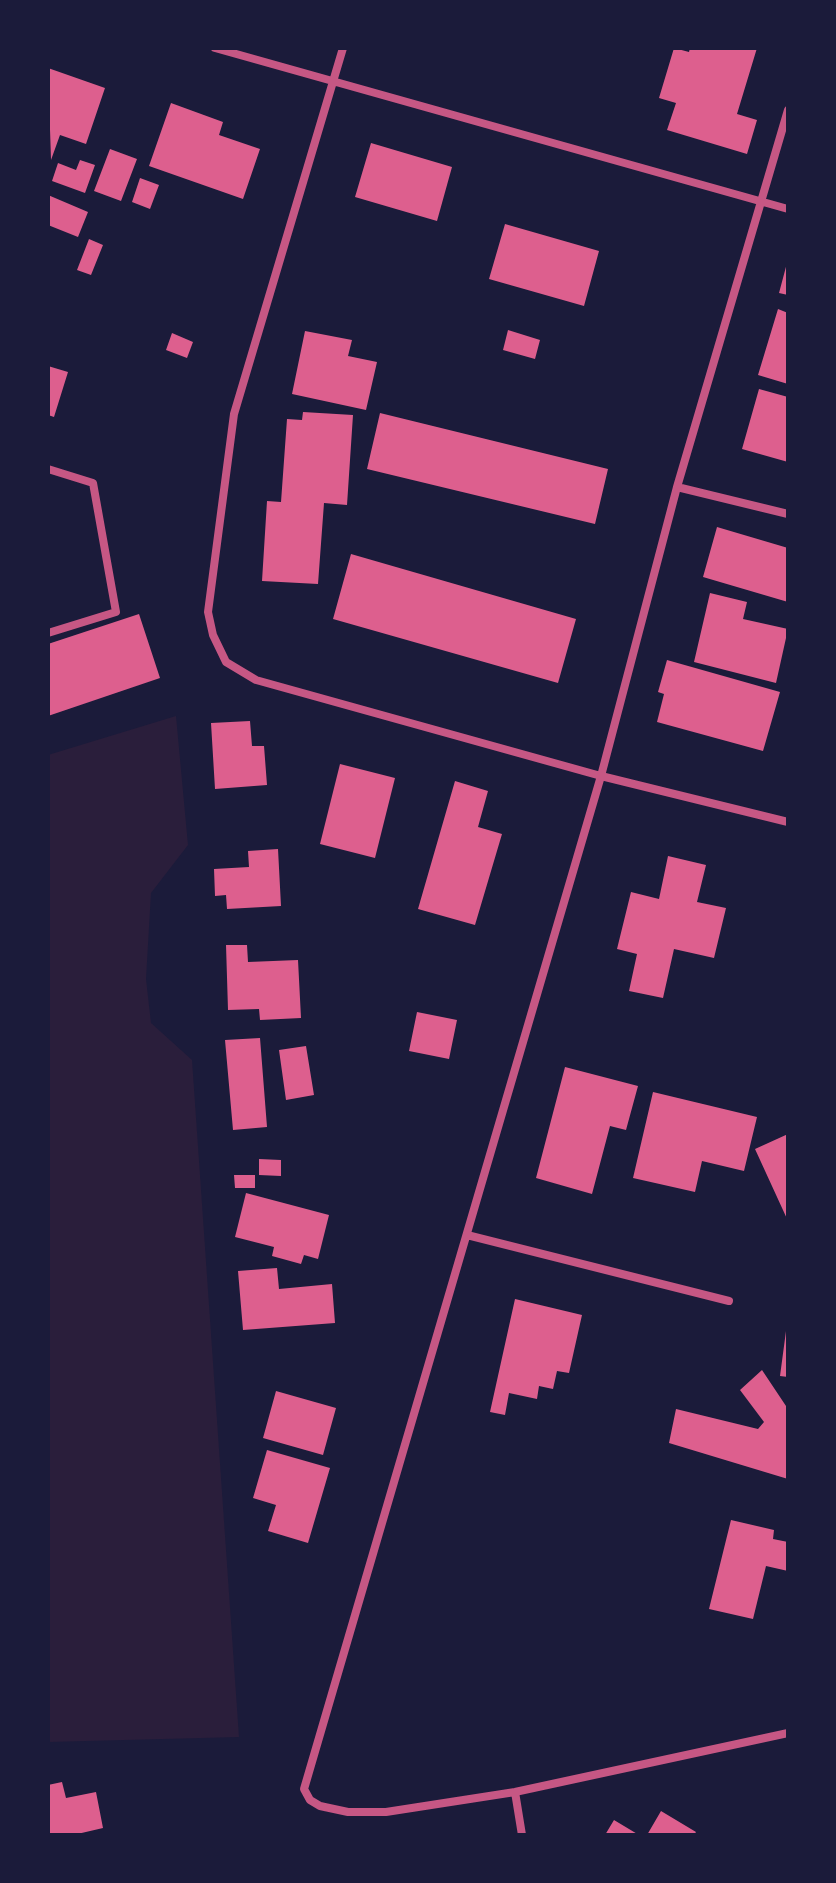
<!DOCTYPE html>
<html>
<head>
<meta charset="utf-8">
<style>
  body { margin:0 }
  #map { position:relative; width:836px; height:1883px; overflow:hidden; background:#1b1b3a; font-family:Raleway,sans-serif }
  canvas { display:block }
  .frame { position:absolute; inset:0; border:50px solid #1b1b3a; pointer-events:none }
</style>
</head>
<body>
<div id="map">
<canvas width="836" height="1883"></canvas>
<div class="frame"></div>
</div>
<script>
const c = document.querySelector('canvas').getContext('2d');
c.lineJoin = 'round';
function fillPath(path, color) { c.fillStyle = color; c.fill(path, 'evenodd'); }
const toPath = rows => new Path2D(rows.map(r => 'M' + r).join(''));
function strokePath(path, color, width, dash) { c.strokeStyle = color; c.lineWidth = width; c.lineCap = dash ? 'butt' : 'round'; c.setLineDash(dash || []); c.stroke(path); }
fillPath(toPath([
  [176,716,188,845,151,893,146,979,151,1023,192,1060,239,1737,48,1742,48,755]
]), '#2a1e3b');
fillPath(toPath([
  [674,48,689,52,690,48,757,48,737,114,757,120,747,154,667,130,676,103,659,98],
  [48,68,105,88,86,144,60,135,51,160],
  [171,103,223,122,219,135,260,149,243,199,149,166],
  [371,143,452,167,437,221,355,197],
  [110,149,137,159,121,201,94,191],
  [80,160,95,165,85,193,52,181,58,163,76,170],
  [140,178,159,185,150,209,132,202],
  [48,195,88,212,78,237,48,225],
  [505,224,599,251,584,306,489,279],
  [89,239,103,245,91,275,77,270],
  [787,263,788,263,788,295,779,293],
  [778,309,788,313,788,384,758,375],
  [508,330,540,340,535,359,503,350],
  [305,331,352,340,348,356,377,362,366,410,292,394],
  [172,333,193,342,187,358,166,350],
  [48,366,68,372,54,417,48,415],
  [759,389,788,397,788,462,742,449],
  [303,412,353,415,347,505,324,503,318,584,262,581,267,501,281,502,287,419,302,420],
  [380,413,608,469,595,524,367,469],
  [717,527,788,548,788,602,703,577],
  [351,554,576,619,558,683,333,619],
  [710,593,747,602,743,619,788,629,776,683,694,662],
  [139,614,160,678,48,716,48,644],
  [667,660,780,692,763,751,657,722,664,694,658,692],
  [250,721,252,746,264,746,267,785,215,789,211,723],
  [340,764,395,778,375,858,320,844],
  [455,781,488,791,478,827,502,834,475,925,418,909],
  [278,849,281,906,227,909,226,895,215,896,214,869,249,867,248,851],
  [668,856,706,865,697,902,726,908,714,958,674,949,663,998,629,991,637,954,617,949,631,892,659,899],
  [226,945,247,945,248,962,298,960,301,1018,260,1020,259,1009,228,1010],
  [417,1012,457,1020,449,1059,409,1051],
  [260,1038,267,1127,233,1130,225,1040],
  [306,1046,314,1095,286,1100,279,1050],
  [565,1067,638,1086,626,1130,610,1126,592,1194,536,1178],
  [653,1092,757,1117,744,1171,702,1161,695,1192,633,1178],
  [788,1134,788,1221,755,1149],
  [259,1159,281,1160,281,1176,259,1175],
  [234,1175,255,1175,255,1188,235,1188],
  [246,1193,329,1215,318,1259,304,1255,301,1264,272,1256,274,1247,235,1237],
  [277,1268,279,1289,332,1284,335,1323,243,1330,238,1271],
  [515,1299,582,1315,569,1373,557,1371,553,1389,539,1386,537,1399,509,1393,505,1415,490,1412],
  [786,1331,788,1331,788,1377,780,1376],
  [762,1370,788,1409,788,1479,669,1443,676,1409,758,1429,764,1422,740,1390],
  [276,1391,336,1408,323,1455,263,1438],
  [267,1450,330,1468,308,1543,268,1531,276,1505,253,1498],
  [731,1520,774,1530,773,1539,788,1542,788,1571,766,1566,753,1619,709,1609],
  [62,1782,66,1798,96,1792,103,1828,73,1835,48,1835,48,1785],
  [661,1811,696,1832,694,1835,647,1835],
  [614,1820,639,1835,605,1835]
]), '#dd5f8e');
strokePath(toPath([
  [215,48,788,209],
  [343,48,234,414,208,612,213,635,226,662,256,680,601,776,788,822],
  [788,110,677,487,601,776,304,1789,310,1800,320,1806,348,1812,386,1812,515,1792,788,1733],
  [48,469,93,483,116,612,48,633],
  [677,487,788,514],
  [467,1235,729,1301],
  [515,1792,522,1835]
]), '#c65784', 8);
</script>
</body>
</html>
